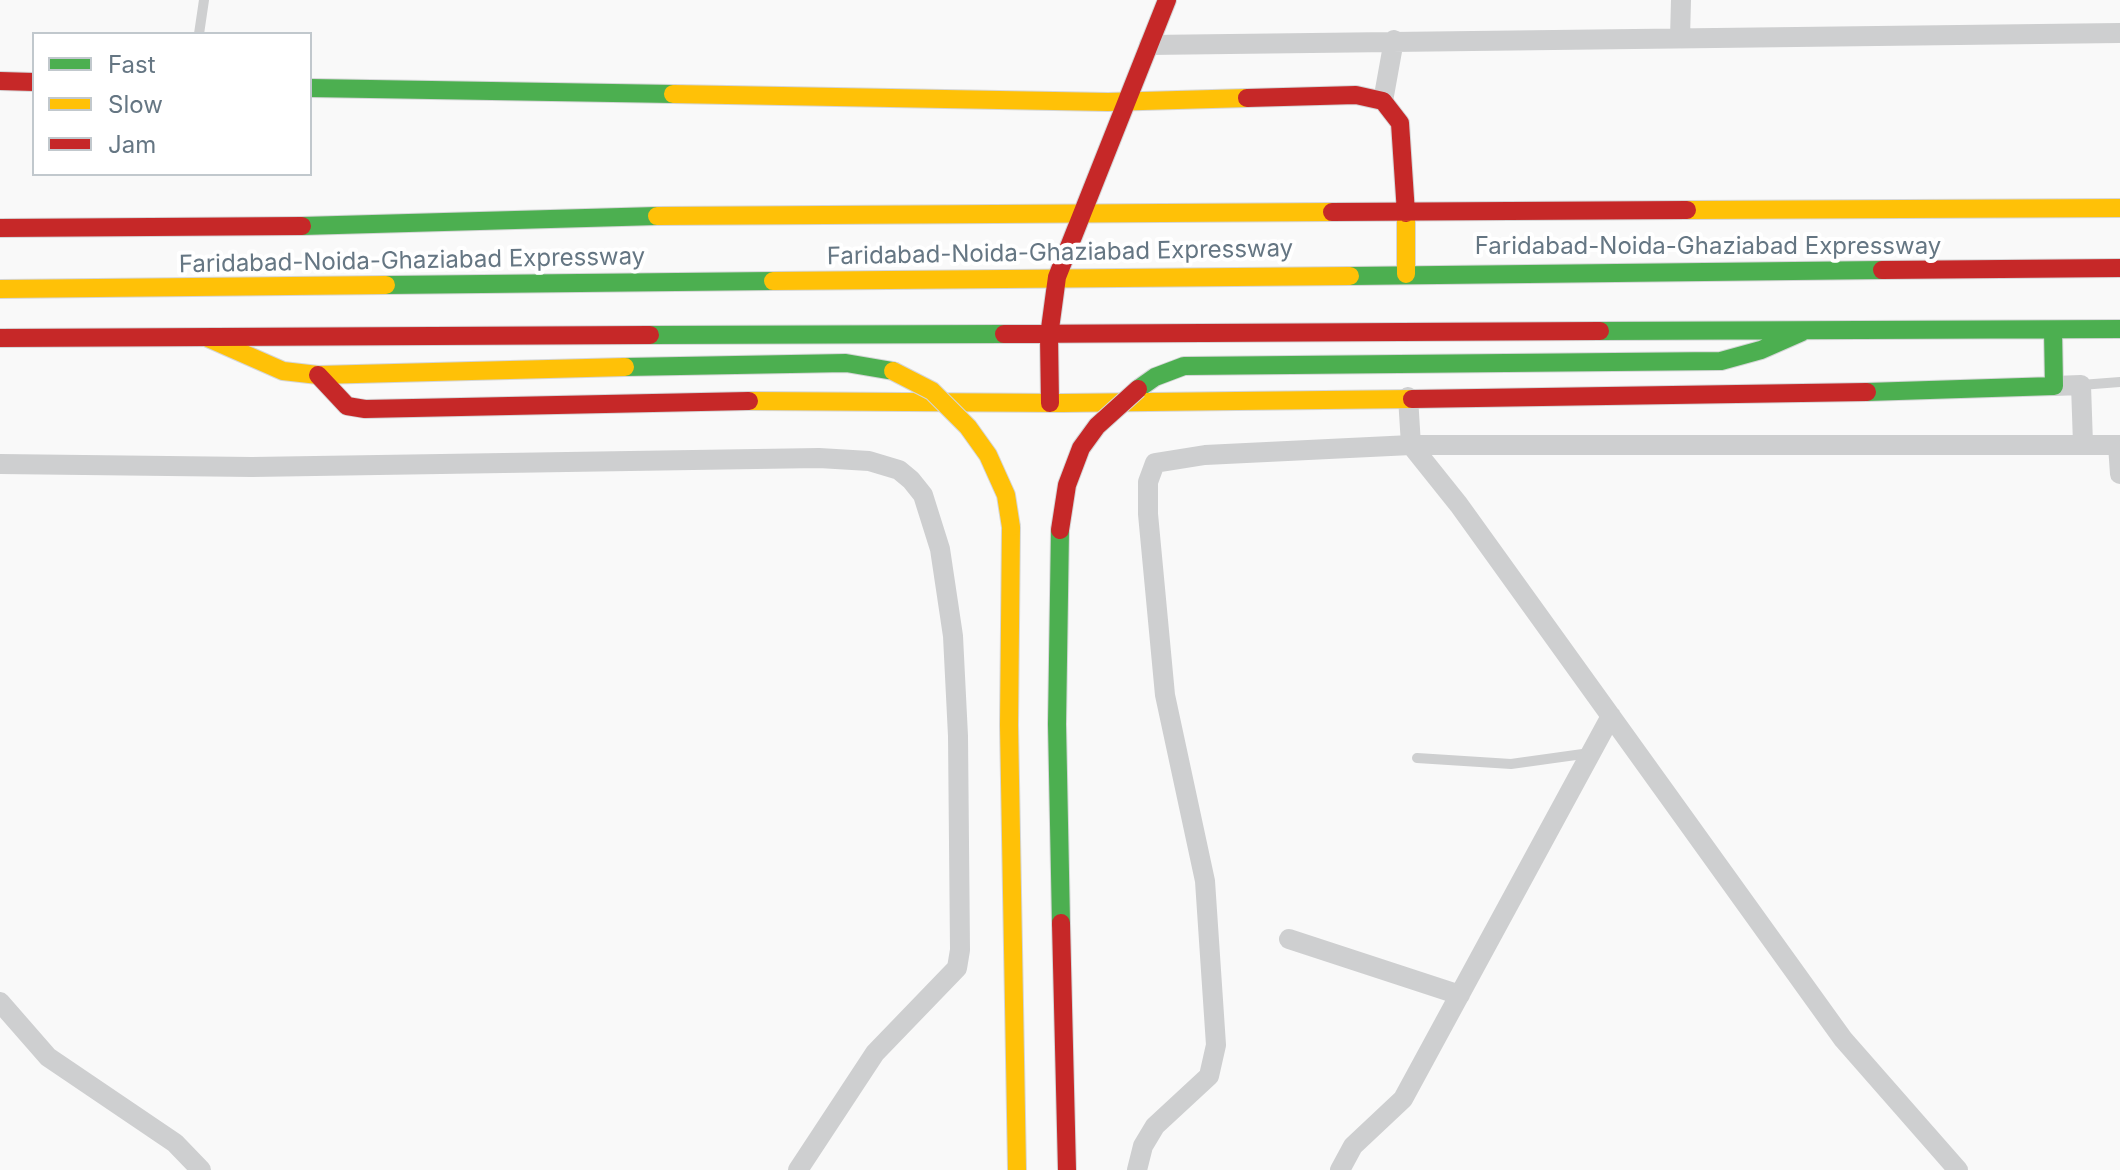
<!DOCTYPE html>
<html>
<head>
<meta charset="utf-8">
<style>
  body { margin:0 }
  #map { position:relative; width:2120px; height:1170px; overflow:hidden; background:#f9f9f9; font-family:Inter,sans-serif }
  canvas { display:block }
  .legend { position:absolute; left:32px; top:32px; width:280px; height:144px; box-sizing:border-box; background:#fff; border:2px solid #c1c8cd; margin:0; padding:10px 14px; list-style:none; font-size:24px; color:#657683 }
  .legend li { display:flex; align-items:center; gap:16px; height:40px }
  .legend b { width:40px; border:2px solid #c1c8cd }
</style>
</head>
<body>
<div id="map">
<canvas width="2120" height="1170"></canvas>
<ul class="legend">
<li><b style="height:10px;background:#4caf50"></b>Fast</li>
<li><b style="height:10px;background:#ffc107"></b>Slow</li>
<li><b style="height:10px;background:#c62828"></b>Jam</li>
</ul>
</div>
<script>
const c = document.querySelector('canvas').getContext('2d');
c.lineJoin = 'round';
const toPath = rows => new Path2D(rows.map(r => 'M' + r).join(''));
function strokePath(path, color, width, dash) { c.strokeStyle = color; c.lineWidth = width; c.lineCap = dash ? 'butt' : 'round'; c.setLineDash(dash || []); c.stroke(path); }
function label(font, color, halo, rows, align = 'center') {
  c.font = font + ' Inter,sans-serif'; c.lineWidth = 8; c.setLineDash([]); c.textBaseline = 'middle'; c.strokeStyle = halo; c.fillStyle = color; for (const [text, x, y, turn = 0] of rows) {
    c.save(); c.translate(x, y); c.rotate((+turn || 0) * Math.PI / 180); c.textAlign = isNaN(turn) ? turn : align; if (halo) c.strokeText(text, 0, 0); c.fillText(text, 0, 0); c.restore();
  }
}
const fast = toPath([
  [310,88,673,94],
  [302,226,657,216],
  [1350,276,1882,270],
  [386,285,773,281],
  [1600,331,2120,329],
  [650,335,1004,334],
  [625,367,846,363,893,371],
  [1138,389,1155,377,1184,366,1721,361,1761,350,1802,332],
  [1867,392,2054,386,2053,330],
  [1060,530,1057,724,1061,923]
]);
const slow = toPath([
  [673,94,1108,102,1247,98],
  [1687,210,2120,208],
  [1406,213,1406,274],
  [657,216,1332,212],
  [773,281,1350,276],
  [0,289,386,285],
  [208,338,283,371,318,375,625,367],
  [749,401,1062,403,1412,399],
  [1011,527,1009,725,1017,1170]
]);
const jam = toPath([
  [0,81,34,82],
  [1247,98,1356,95,1383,101,1400,123,1406,213],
  [1332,212,1687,210],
  [0,228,302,226],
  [1882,270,2120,268],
  [1004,334,1600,331],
  [0,338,650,335],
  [318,375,347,406,365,409,749,401],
  [1412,399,1867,392],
  [1050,403,1049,336,1057,277,1167,0],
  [1061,923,1067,1170]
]);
strokePath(fast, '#d5d6d7', 20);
strokePath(slow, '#d5d6d7', 20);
strokePath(jam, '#d5d6d7', 20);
strokePath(toPath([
  [199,34,204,0],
  [2081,385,2120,382],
  [1417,758,1511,764,1590,753]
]), '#cecfd0', 10);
strokePath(toPath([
  [1680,38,1681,0],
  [1149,45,2120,33],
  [1383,101,1394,40],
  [2054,386,2081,385,2083,444],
  [1408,397,1411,445,1459,505,1843,1039,1958,1170],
  [2118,445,2120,474],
  [0,464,252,467,819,458,869,461,899,470,911,480,923,495,940,549,953,636,958,736,960,950,957,968,875,1053,798,1170],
  [1289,939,1460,995],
  [0,1002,48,1057,175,1143,201,1170],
  [1137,1170,1143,1146,1155,1126,1209,1076,1216,1045,1205,881,1165,695,1148,514,1148,482,1155,463,1205,455,1411,445,2120,445],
  [1340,1170,1353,1146,1403,1099,1611,716]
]), '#cecfd0', 20);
strokePath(fast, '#4caf50', 18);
strokePath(slow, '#ffc107', 18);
strokePath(jam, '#c62828', 18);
const slowBridge = toPath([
  [893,371,932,391,968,427,988,455,1006,495,1011,527]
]);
const jamBridge = toPath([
  [1060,530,1067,485,1081,448,1097,426,1138,389]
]);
strokePath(slowBridge, '#d5d6d7', 20, []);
strokePath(jamBridge, '#d5d6d7', 20, []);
strokePath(slowBridge, '#ffc107', 18);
strokePath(jamBridge, '#c62828', 18);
label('24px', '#657683', '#fff', [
  ["Faridabad-Noida-Ghaziabad Expressway",1708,247],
  ["Faridabad-Noida-Ghaziabad Expressway",1060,253,-1],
  ["Faridabad-Noida-Ghaziabad Expressway",412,261,-1]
]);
</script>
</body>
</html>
